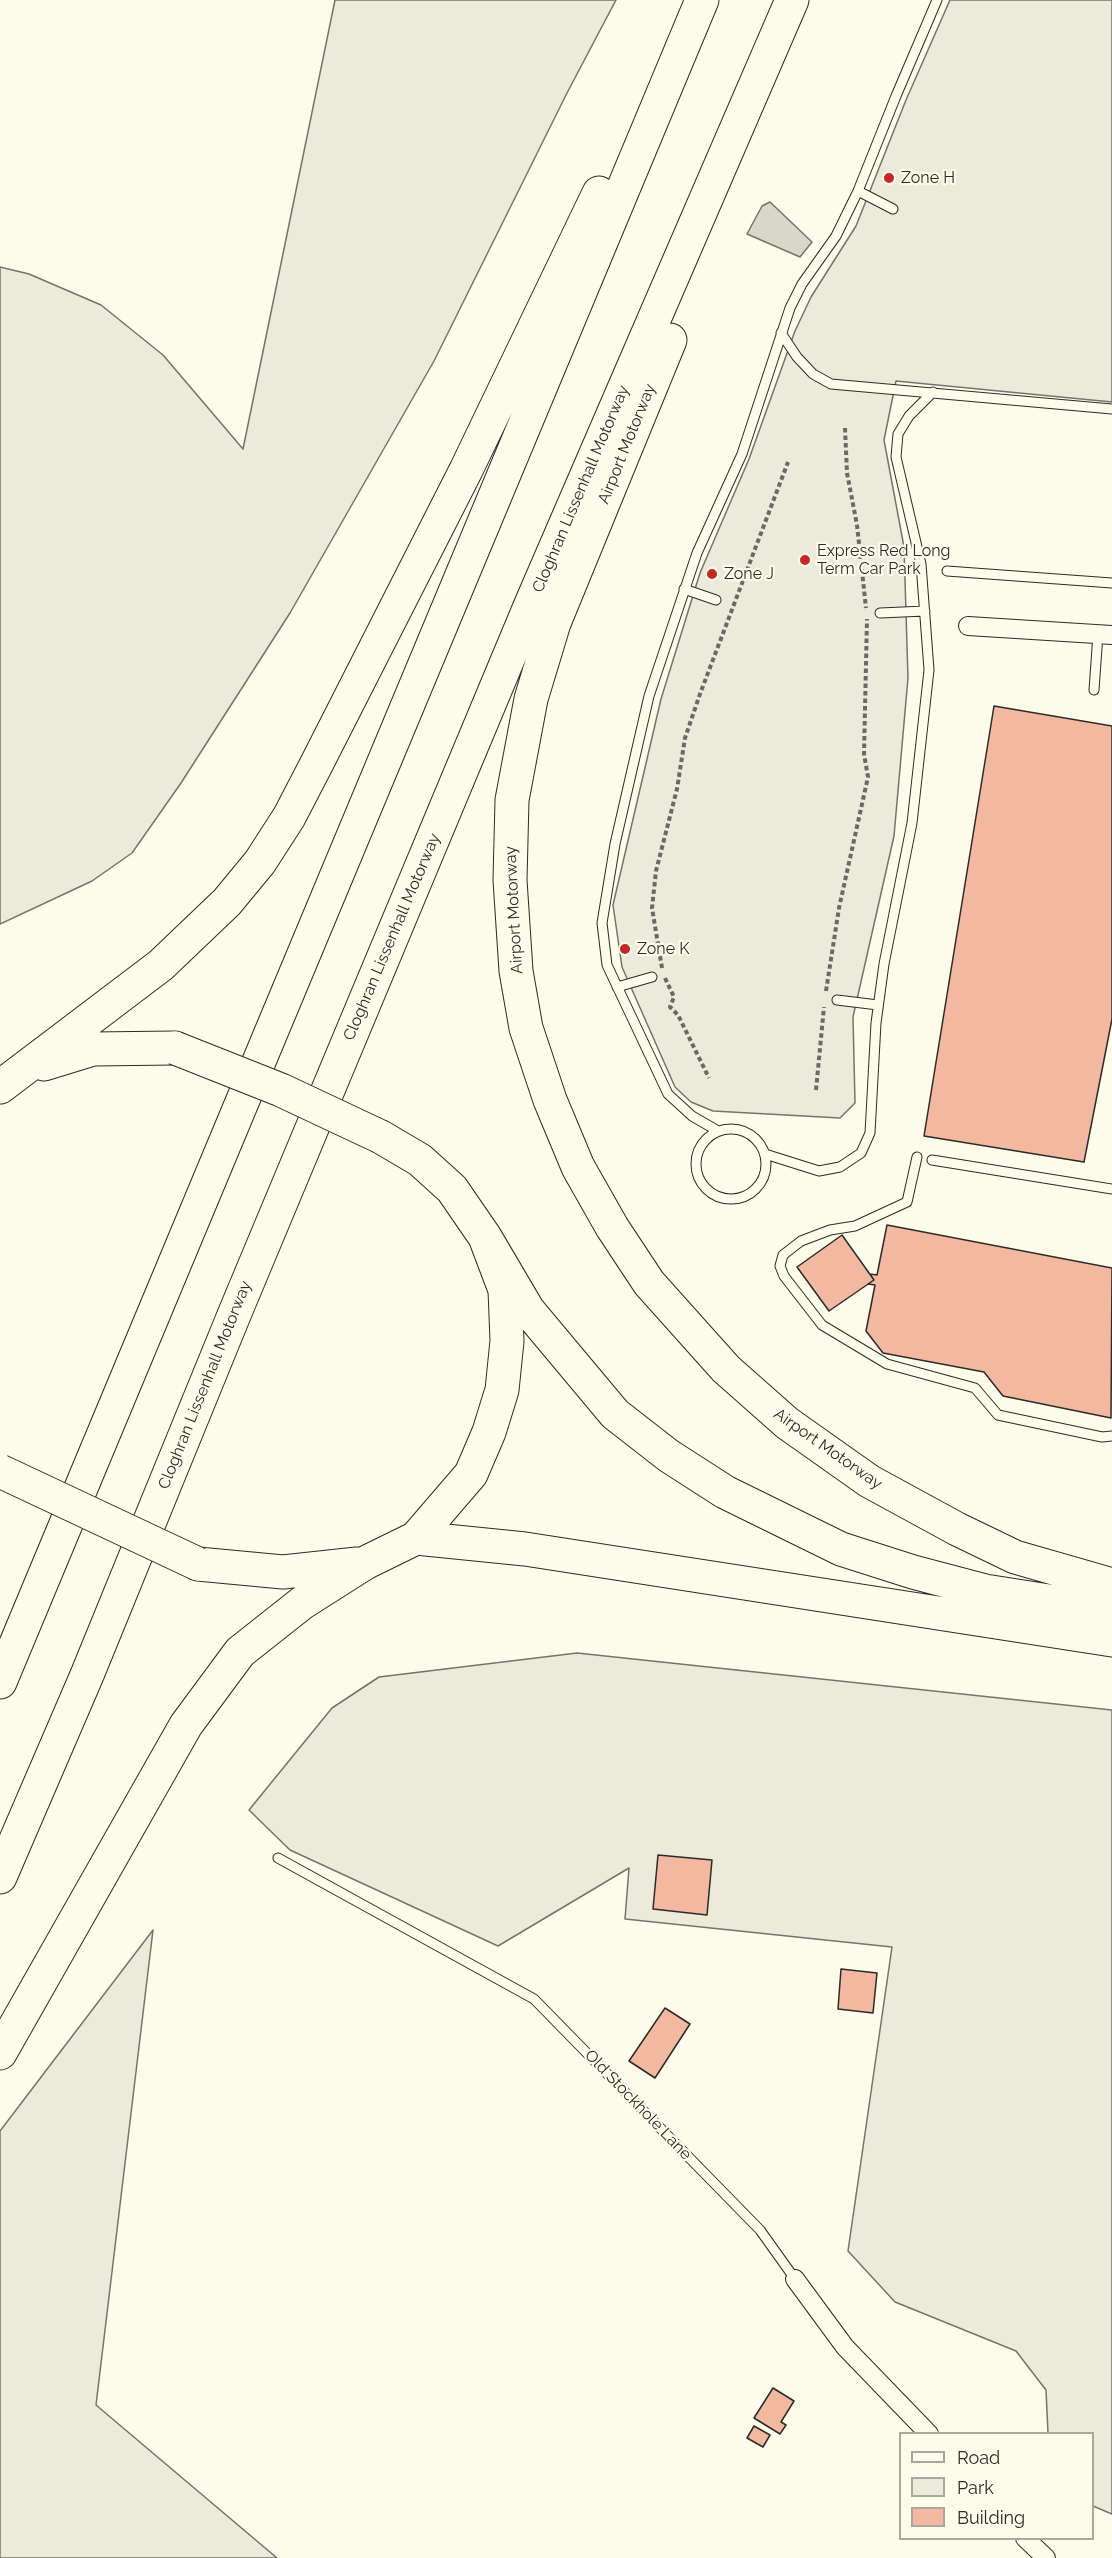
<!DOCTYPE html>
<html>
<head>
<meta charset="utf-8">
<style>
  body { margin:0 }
  #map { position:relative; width:1112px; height:2558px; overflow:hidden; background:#fdfbea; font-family:Raleway,sans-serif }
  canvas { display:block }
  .legend { position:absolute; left:899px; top:2432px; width:195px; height:108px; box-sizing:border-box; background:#fdfbea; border:2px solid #a9a89e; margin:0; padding:8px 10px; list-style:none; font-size:18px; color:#2b2b2b }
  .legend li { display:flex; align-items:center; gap:12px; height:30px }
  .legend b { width:30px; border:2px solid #a9a89e }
</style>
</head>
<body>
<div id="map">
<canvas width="1112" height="2558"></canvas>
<ul class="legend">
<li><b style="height:8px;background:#fdfbea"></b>Road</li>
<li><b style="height:16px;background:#ecebdb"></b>Park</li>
<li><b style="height:16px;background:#f2b8a0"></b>Building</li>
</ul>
</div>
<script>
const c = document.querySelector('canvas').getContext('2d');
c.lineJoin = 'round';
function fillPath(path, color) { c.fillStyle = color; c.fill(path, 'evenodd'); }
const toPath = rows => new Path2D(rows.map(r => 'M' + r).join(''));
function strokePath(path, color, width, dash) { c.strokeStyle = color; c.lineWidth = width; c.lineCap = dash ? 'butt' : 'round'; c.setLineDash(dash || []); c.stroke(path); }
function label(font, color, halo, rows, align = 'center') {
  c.font = font + ' Raleway,sans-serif'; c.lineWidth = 4.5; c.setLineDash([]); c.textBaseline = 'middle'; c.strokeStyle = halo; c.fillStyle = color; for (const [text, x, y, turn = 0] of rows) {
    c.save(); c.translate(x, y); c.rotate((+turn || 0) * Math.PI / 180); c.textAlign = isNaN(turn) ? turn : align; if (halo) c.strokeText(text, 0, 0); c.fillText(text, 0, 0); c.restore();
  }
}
const green = toPath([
  [335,0,616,0,567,93,434,361,290,613,181,783,132,853,92,881,0,924,0,267,29,274,101,305,163,355,243,449,335,0],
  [577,1653,1112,1710,1112,2514,1093,2506,1092,2434,1048,2433,1046,2390,1016,2351,895,2302,848,2251,892,1947,625,1919,629,1868,498,1946,290,1850,249,1810,332,1708,379,1677,577,1653],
  [153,1930,96,2405,277,2558,0,2558,0,2131,153,1930]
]);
fillPath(green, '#ecebdb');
strokePath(green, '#74746e', 1.5);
const parking = toPath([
  [950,0,1112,0,1112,402,896,381,884,440,904,547,908,678,894,836,853,1017,855,1103,840,1118,713,1111,691,1102,675,1087,622,967,613,905,661,699,700,573,749,459,795,331,811,297,856,226,906,100,950,0]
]);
fillPath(parking, '#eceadb');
strokePath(parking, '#74746e', 1.5);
const water = toPath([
  [770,202,812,242,800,257,747,234,762,206,770,202]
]);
fillPath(water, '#d8d7c9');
strokePath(water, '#74746e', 1.5);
const building = toPath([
  [994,706,1112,726,1112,1019,1084,1162,924,1136,994,706],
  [887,1225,1112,1268,1111,1418,1003,1396,984,1372,883,1353,866,1331,875,1285,868,1284,874,1280,870,1274,877,1275,887,1225],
  [842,1235,874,1280,829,1311,797,1267,842,1235],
  [658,1855,712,1860,707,1915,653,1909,658,1855],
  [841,1969,877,1973,873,2013,838,2009,841,1969],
  [665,2008,690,2024,655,2078,629,2061,665,2008],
  [773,2388,794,2401,781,2422,786,2425,780,2434,754,2418,773,2388],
  [754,2426,770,2435,763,2447,747,2438,754,2426]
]);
fillPath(building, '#f2b8a0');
strokePath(building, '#2b2b2b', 1.5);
const lane = toPath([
  [858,191,893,209],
  [781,333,797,357,813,374,831,384,1112,409],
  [947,571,1112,583],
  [684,589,716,600],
  [880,613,925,611],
  [1094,690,1098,634],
  [617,987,652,977],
  [837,1000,878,1005],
  '696 1164a35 35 0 1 1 70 0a35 35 0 1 1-70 0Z',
  [718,1131,692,1116,668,1094,607,965,602,923,615,844,649,696,697,553,742,454,790,308,802,284,836,236,858,191,896,96,937,0],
  [765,1154,819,1171,840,1167,861,1153,870,1133,876,1023,884,964,912,823,929,670,921,564,896,457,898,434,909,416,933,392],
  [917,1157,907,1202,855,1226,830,1230,801,1241,783,1255,780,1266,784,1276,822,1325,887,1364,975,1388,998,1415,1102,1437,1112,1436],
  [932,1160,1112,1189],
  [278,1858,534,1999,760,2230,795,2279]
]);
const street = toPath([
  [968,626,1112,635],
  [795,2279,845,2347,929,2434],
  [1025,2538,1046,2558]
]);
const highway = toPath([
  [670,340,554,623,531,699,512,800,510,880,516,971,526,1028,550,1100,578,1167,612,1227,649,1283,726,1369,787,1423,869,1481,957,1529,1015,1557,1112,1585],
  [44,1064,93,1049,175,1048],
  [0,1087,161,965,227,902,260,862,289,817,316,765,466,470,599,193],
  [381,1137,420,1160,452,1189,485,1237,528,1310,615,1414,669,1456,725,1492,841,1549,913,1572,985,1591,1112,1611],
  [416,1538,525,1549,1112,1640],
  [198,1564,283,1572,357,1564],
  [0,1682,702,0],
  [0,1877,87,1675,234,1315,531,604,792,0],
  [0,2053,186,1725,240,1652,302,1603,365,1563,416,1538,471,1474,489,1432,502,1390,507,1341,505,1290,485,1237]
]);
strokePath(lane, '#2b2b2b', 11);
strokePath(street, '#2b2b2b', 20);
strokePath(highway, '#2b2b2b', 35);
strokePath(toPath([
  [845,428,847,473,857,525,866,608],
  [662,968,652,908,656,871,677,789,685,738,700,694,788,462],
  [665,978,674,997,670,1007,678,1015,709,1078],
  [826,991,839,908,868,777,864,754,867,619],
  [816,1090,824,1007]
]), '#6a6964', 4, [4.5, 3]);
strokePath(lane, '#fdfbea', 9);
strokePath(street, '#fdfbea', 18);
strokePath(highway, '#fdfbea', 33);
const highwayBridge = toPath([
  [175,1048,281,1090,381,1137],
  [0,1471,198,1564]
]);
strokePath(highwayBridge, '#2b2b2b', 35, []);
strokePath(highwayBridge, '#fdfbea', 33);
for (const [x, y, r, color] of [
  [889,178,6,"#c62828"],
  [805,560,6,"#c62828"],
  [712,574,6,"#c62828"],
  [625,949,6,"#c62828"]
]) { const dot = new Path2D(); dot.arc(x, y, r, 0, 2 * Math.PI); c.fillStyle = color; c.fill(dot); strokePath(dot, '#fdfbea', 2); }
label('16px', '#2b2b2b', '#fdfbea', [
  ["Zone H",901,178],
  ["Express Red Long",817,551],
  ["Term Car Park",817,569],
  ["Zone J",724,574],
  ["Zone K",637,949]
], 'left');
label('16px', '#2b2b2b', '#fdfbea', [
  ["Airport Motorway",627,444,-68],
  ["Cloghran Lissenhall Motorway",581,489,-67],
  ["Airport Motorway",514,910,-93],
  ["Cloghran Lissenhall Motorway",392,937,-67],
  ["Cloghran Lissenhall Motorway",205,1385,-68],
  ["Airport Motorway",828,1449,35],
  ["Old Stockhole Lane",638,2105,46]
]);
</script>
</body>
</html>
